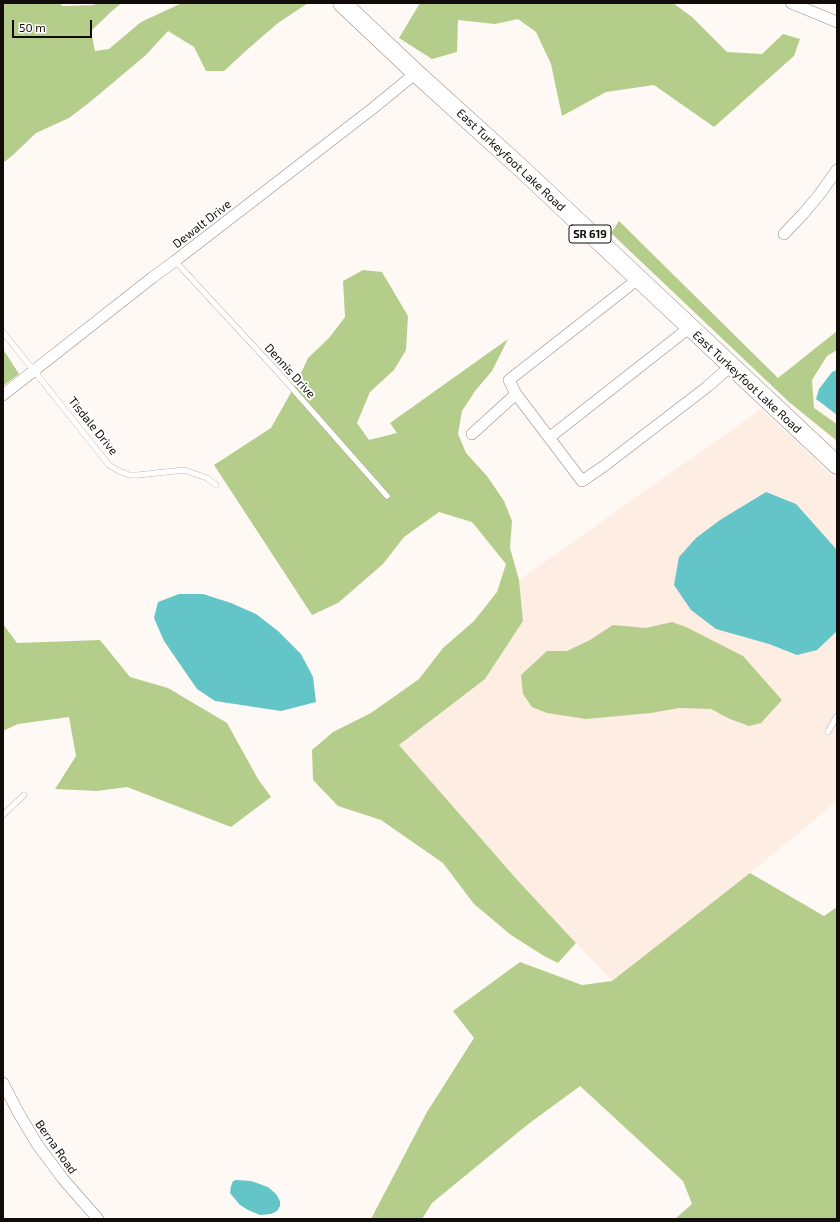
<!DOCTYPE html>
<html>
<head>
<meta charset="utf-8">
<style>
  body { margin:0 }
  #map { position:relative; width:840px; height:1222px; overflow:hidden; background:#fef9f5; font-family:"Exo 2",sans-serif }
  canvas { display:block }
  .frame { position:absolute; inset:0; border:4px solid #110c0a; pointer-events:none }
  .scale { position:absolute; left:12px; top:20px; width:80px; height:18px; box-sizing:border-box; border:2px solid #110c0a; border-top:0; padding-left:5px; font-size:12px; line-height:14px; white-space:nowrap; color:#110c0a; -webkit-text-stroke:3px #fff; paint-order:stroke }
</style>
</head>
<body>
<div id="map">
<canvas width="840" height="1222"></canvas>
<div class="frame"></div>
<div class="scale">50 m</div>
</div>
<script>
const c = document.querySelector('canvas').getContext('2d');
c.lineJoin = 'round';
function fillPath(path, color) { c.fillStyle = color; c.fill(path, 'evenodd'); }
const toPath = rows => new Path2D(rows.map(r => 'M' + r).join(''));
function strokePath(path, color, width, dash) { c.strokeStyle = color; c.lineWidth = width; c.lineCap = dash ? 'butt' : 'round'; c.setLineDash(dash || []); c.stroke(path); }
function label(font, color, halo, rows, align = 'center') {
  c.font = font + ' "Exo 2",sans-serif'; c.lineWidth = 4; c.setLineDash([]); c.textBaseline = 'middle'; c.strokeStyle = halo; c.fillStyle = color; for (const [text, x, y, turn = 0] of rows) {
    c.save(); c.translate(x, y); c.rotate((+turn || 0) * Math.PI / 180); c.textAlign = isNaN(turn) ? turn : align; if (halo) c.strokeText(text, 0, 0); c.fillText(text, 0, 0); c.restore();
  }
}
fillPath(toPath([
  [761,409,837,480,837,801,750,873,612,981,520,883,399,745,485,679,523,621,519,580]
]), '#feede3');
fillPath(toPath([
  [3,3,59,3,63,6,94,5,96,3,122,3,113,10,91,31,95,51,109,49,141,22,182,3,308,3,278,23,249,48,224,71,206,71,194,47,168,31,146,55,90,102,69,118,36,133,13,155,3,163],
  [420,3,673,3,692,17,727,52,762,54,783,34,800,39,794,56,714,127,654,85,606,92,562,116,551,64,536,32,518,19,495,24,458,20,457,52,432,59,399,38],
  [619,221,778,378,837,331,837,350,827,356,812,380,814,408,837,424,837,441,789,402,611,233],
  [363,270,382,272,408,316,406,350,394,370,370,392,357,423,369,440,397,433,390,423,508,339,492,371,475,391,462,411,458,434,466,453,487,476,504,501,512,521,510,548,519,580,523,621,485,679,399,745,520,883,576,943,558,963,544,956,511,935,474,904,443,863,381,820,338,806,313,780,312,750,333,732,371,713,419,679,443,648,474,621,497,592,506,564,472,522,439,512,404,537,383,564,338,603,312,615,214,465,271,428,298,380,308,358,329,338,345,317,343,281],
  [3,349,19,374,3,386],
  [672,622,686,627,743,656,782,700,761,723,749,726,730,719,711,709,679,708,651,713,586,719,547,713,532,707,523,694,521,675,547,651,567,651,590,640,613,625,646,628],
  [3,624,17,643,100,640,130,677,168,688,227,723,258,779,271,797,231,827,127,787,97,791,55,789,76,756,69,717,18,724,3,731],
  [750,873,824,916,837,907,837,1219,675,1219,692,1204,683,1181,580,1086,527,1125,432,1203,422,1219,371,1219,427,1112,474,1038,453,1011,520,962,582,985,612,981]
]), '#b5cd8b');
fillPath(toPath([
  [837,370,837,415,816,399,819,389,832,372],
  [766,492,796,504,837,550,837,631,817,650,797,655,769,644,716,629,691,610,674,585,679,557,696,538,720,520],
  [179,594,203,594,231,603,256,614,278,631,301,654,313,677,316,702,281,711,215,701,197,689,164,641,154,618,158,602],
  [236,1180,251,1181,268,1187,276,1194,280,1201,280,1206,277,1211,271,1214,260,1215,248,1210,240,1205,230,1193,231,1186,233,1181]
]), '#63c5c8');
const lane = toPath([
  [175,261,275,369,387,496],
  [3,332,109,465,119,471,129,475,138,475,184,470,207,478,216,485],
  [828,732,837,716],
  [3,815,24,795]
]);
const street = toPath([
  [791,3,837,22],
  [784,234,803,214,819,195,837,170],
  [638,279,509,380,516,394,582,481,604,466,707,387,732,365],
  [3,395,153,277,175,261,372,109,416,73],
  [472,434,516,394],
  [550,437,689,328],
  [3,1083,18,1112,37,1144,63,1179,98,1219]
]);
const primary = toPath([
  [342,3,416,73,522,169,837,465]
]);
strokePath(lane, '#998d85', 6);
strokePath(street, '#998d85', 12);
strokePath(primary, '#998d85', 19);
strokePath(lane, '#fff', 5.5);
strokePath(street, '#fff', 11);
strokePath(primary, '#fff', 18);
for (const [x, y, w] of [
  [590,234,42]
]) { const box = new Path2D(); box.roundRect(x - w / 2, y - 9, w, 18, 3); c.fillStyle = '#fff'; c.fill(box); strokePath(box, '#110c0a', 1); }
label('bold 11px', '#110c0a', null, [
  ["SR 619",590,234]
]);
label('12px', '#110c0a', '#fff', [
  ["East Turkeyfoot Lake Road",511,160,43],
  ["Dewalt Drive",202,224,-38],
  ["Dennis Drive",290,371,48],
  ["East Turkeyfoot Lake Road",747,382,43],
  ["Tisdale Drive",93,426,51],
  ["Berna Road",56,1147,55]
]);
</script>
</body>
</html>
